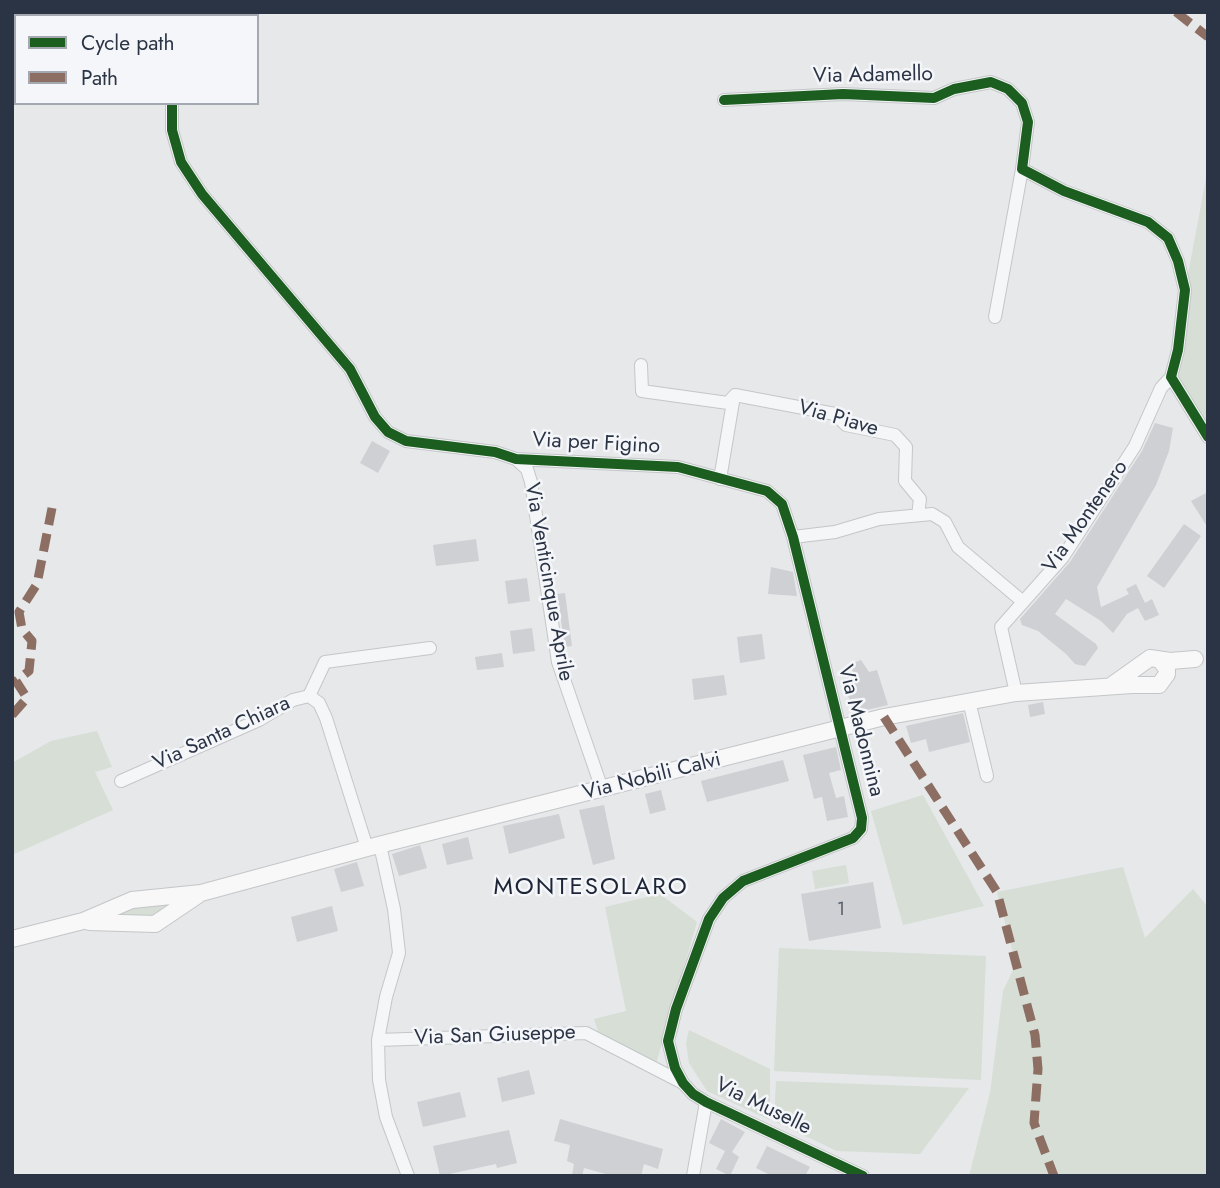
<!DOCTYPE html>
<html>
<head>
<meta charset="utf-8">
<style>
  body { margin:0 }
  #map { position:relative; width:1220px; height:1188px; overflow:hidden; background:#e6e8ea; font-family:Jost,sans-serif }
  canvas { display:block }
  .frame { position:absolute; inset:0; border:14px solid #2b3445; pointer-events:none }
  .legend { position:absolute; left:14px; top:14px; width:245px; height:91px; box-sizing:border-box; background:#f4f6f9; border:2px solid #a4a8b1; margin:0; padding:9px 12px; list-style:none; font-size:21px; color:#2b3445 }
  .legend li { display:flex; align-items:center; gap:14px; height:35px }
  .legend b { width:35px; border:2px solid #a4a8b1 }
</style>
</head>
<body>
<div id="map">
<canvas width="1220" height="1188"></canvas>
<div class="frame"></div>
<ul class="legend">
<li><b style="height:9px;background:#1b5e20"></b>Cycle path</li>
<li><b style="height:9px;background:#8d6e63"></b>Path</li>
</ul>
</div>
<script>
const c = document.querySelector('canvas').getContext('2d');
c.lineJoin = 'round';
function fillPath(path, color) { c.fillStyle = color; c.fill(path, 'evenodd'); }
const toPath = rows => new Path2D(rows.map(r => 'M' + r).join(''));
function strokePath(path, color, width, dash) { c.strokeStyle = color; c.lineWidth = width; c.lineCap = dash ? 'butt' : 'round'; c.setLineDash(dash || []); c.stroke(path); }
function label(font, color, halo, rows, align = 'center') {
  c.font = font + ' Jost,sans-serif'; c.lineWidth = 5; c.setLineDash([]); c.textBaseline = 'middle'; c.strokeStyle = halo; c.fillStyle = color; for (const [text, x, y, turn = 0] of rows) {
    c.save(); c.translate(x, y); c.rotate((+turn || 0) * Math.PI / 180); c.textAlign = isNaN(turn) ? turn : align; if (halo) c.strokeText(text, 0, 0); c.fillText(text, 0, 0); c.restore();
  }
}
fillPath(toPath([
  [1208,168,1208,432,1173,372,1185,290],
  [97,731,112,767,95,772,113,810,12,855,12,763,51,741],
  [923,795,984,906,903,925,871,811],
  [846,865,849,883,815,889,812,871],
  [1123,867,1145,938,1193,889,1208,907,1208,1176,969,1176,990,1093,1003,991,1016,964,997,892],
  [660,894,697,922,656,1064,599,1034,594,1019,626,1011,605,907],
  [184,900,155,920,102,918,138,904],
  [779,948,986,956,981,1080,774,1071],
  [689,1030,770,1069,770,1120,707,1091,689,1063,686,1043],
  [776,1081,969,1088,920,1154,837,1151,774,1121]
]), '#d6ded6');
fillPath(toPath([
  [1155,423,1173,428,1169,451,1156,485,1097,587,1101,607,1129,594,1126,589,1136,584,1145,603,1152,599,1159,615,1145,621,1138,608,1127,614,1113,633,1101,621,1066,599,1055,614,1096,644,1098,648,1085,666,1075,664,1066,654,1038,631,1022,625,1020,619,1070,562,1142,451],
  [372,441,390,451,378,473,360,463],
  [1208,492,1208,528,1191,501],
  [1184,524,1201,536,1164,588,1147,576],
  [476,539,479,561,436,566,433,545],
  [771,567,793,572,797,596,768,594],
  [527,578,530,601,508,604,505,581],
  [565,593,572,646,565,647,557,594],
  [532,628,535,651,513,654,510,631],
  [762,634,765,659,740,663,737,637],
  [502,653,504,667,477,670,475,657],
  [861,660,869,672,877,670,888,705,854,713,845,686,849,684,847,677,852,675,853,663],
  [724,675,727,695,694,700,692,679],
  [1043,702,1045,714,1030,717,1028,705],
  [963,713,970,742,929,752,926,739,911,743,906,726],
  [836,747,841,770,829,773,836,798,844,796,848,817,827,821,822,797,814,799,803,755],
  [783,760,789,781,707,802,701,781],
  [661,790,666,810,650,814,645,794],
  [604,805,615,859,593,865,579,810],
  [559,814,565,838,509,854,503,826],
  [468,837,473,859,447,865,442,844],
  [420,845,427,868,399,876,392,854],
  [357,862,364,886,341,892,334,869],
  [873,882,881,928,809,941,801,894],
  [332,906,338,931,297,942,291,917],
  [529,1070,535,1094,502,1102,497,1078],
  [460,1092,466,1117,423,1127,417,1102],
  [560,1119,663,1149,658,1169,644,1164,641,1176,613,1176,584,1168,582,1176,572,1176,574,1164,567,1161,570,1145,554,1141],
  [721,1119,745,1132,732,1152,739,1157,730,1176,716,1169,725,1151,709,1143],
  [509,1130,517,1163,497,1168,496,1164,440,1176,433,1146],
  [767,1146,810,1167,805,1176,772,1176,756,1168]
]), '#ced0d3');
const street = toPath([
  [173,16,173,12],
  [724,100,843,94,934,98,954,89,991,82,1008,89,1022,103,1028,122,1022,169,1064,191,1148,222,1168,238,1178,261,1185,290,1178,350,1171,377,1208,437],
  [172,103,172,130,181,162,202,194,350,369,375,417,388,432,406,441,495,452,516,459,678,467,767,491,782,504,793,537,862,818,861,829,853,838,743,881,723,898,709,919,676,1009,668,1041,675,1068,683,1083,693,1094,706,1102,863,1176],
  [995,317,1022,169],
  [641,365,642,391,728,403,735,395,835,414,846,425,895,435,906,447,905,481,920,499,918,515],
  [516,459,527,469,531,482,558,662,602,789],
  [720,479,734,396],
  [793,537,835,532,879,519,932,514,945,522,958,547,1022,601],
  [1016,693,1001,627,1063,557,1135,446,1161,388,1171,377],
  [309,696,319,703,326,718,367,848],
  [309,696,325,662,430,648],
  [969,701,987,776],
  [121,781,259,720,293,700,309,696],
  [380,845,394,909,399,953,386,997,378,1040,379,1080,386,1117,408,1176],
  [378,1040,586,1033,683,1083],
  [693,1176,706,1102]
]);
const secondary = toPath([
  [1112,685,1150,658,1170,661,1195,659],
  [89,922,155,924,198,895],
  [12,939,83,921,132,900,201,893,367,848,884,717,1016,693,1132,685,1159,685,1167,674,1167,669,1160,660]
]);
strokePath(street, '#c4c6c8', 14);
strokePath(secondary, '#c4c6c8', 18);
strokePath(street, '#f5f6f7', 12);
strokePath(secondary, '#f8f8f8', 16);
strokePath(toPath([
  [1176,12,1208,37],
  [12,715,27,698,16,681,29,671,32,641,22,629,19,612,37,584,52,508],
  [884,717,997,892,1035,1035,1038,1069,1034,1123,1054,1176]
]), '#8d6e63', 9, [18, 9]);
strokePath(toPath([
  [724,100,843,94,934,98,954,89,991,82,1008,89,1022,103,1028,122,1022,169,1064,191,1148,222,1168,238,1178,261,1185,290,1178,350,1171,377,1208,437],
  [172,103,172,130,181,162,202,194,350,369,375,417,388,432,406,441,495,452,516,459,678,467,767,491,782,504,793,537,862,818,861,829,853,838,743,881,723,898,709,919,676,1009,668,1041,675,1068,683,1083,693,1094,706,1102,863,1176]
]), '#1b5e20', 10);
label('18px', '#545c69', null, [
  ["1",841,911]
]);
label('21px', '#2b3445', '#f4f6f9', [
  ["Via Adamello",873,76,-1],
  ["Via Piave",838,419,16],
  ["Via per Figino",596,444,3],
  ["Via Montenero",1086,517,-55],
  ["Via Venticinque Aprile",548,582,80],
  ["Via Madonnina",860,731,76],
  ["Via Santa Chiara",222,734,-25],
  ["Via Nobili Calvi",652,777,-14],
  ["Via San Giuseppe",495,1036,-2],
  ["Via Muselle",763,1107,26]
]);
c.letterSpacing = '2px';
label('24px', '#1d2536', '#f4f6f9', [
  ["MONTESOLARO",591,888]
]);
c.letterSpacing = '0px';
</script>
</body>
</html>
